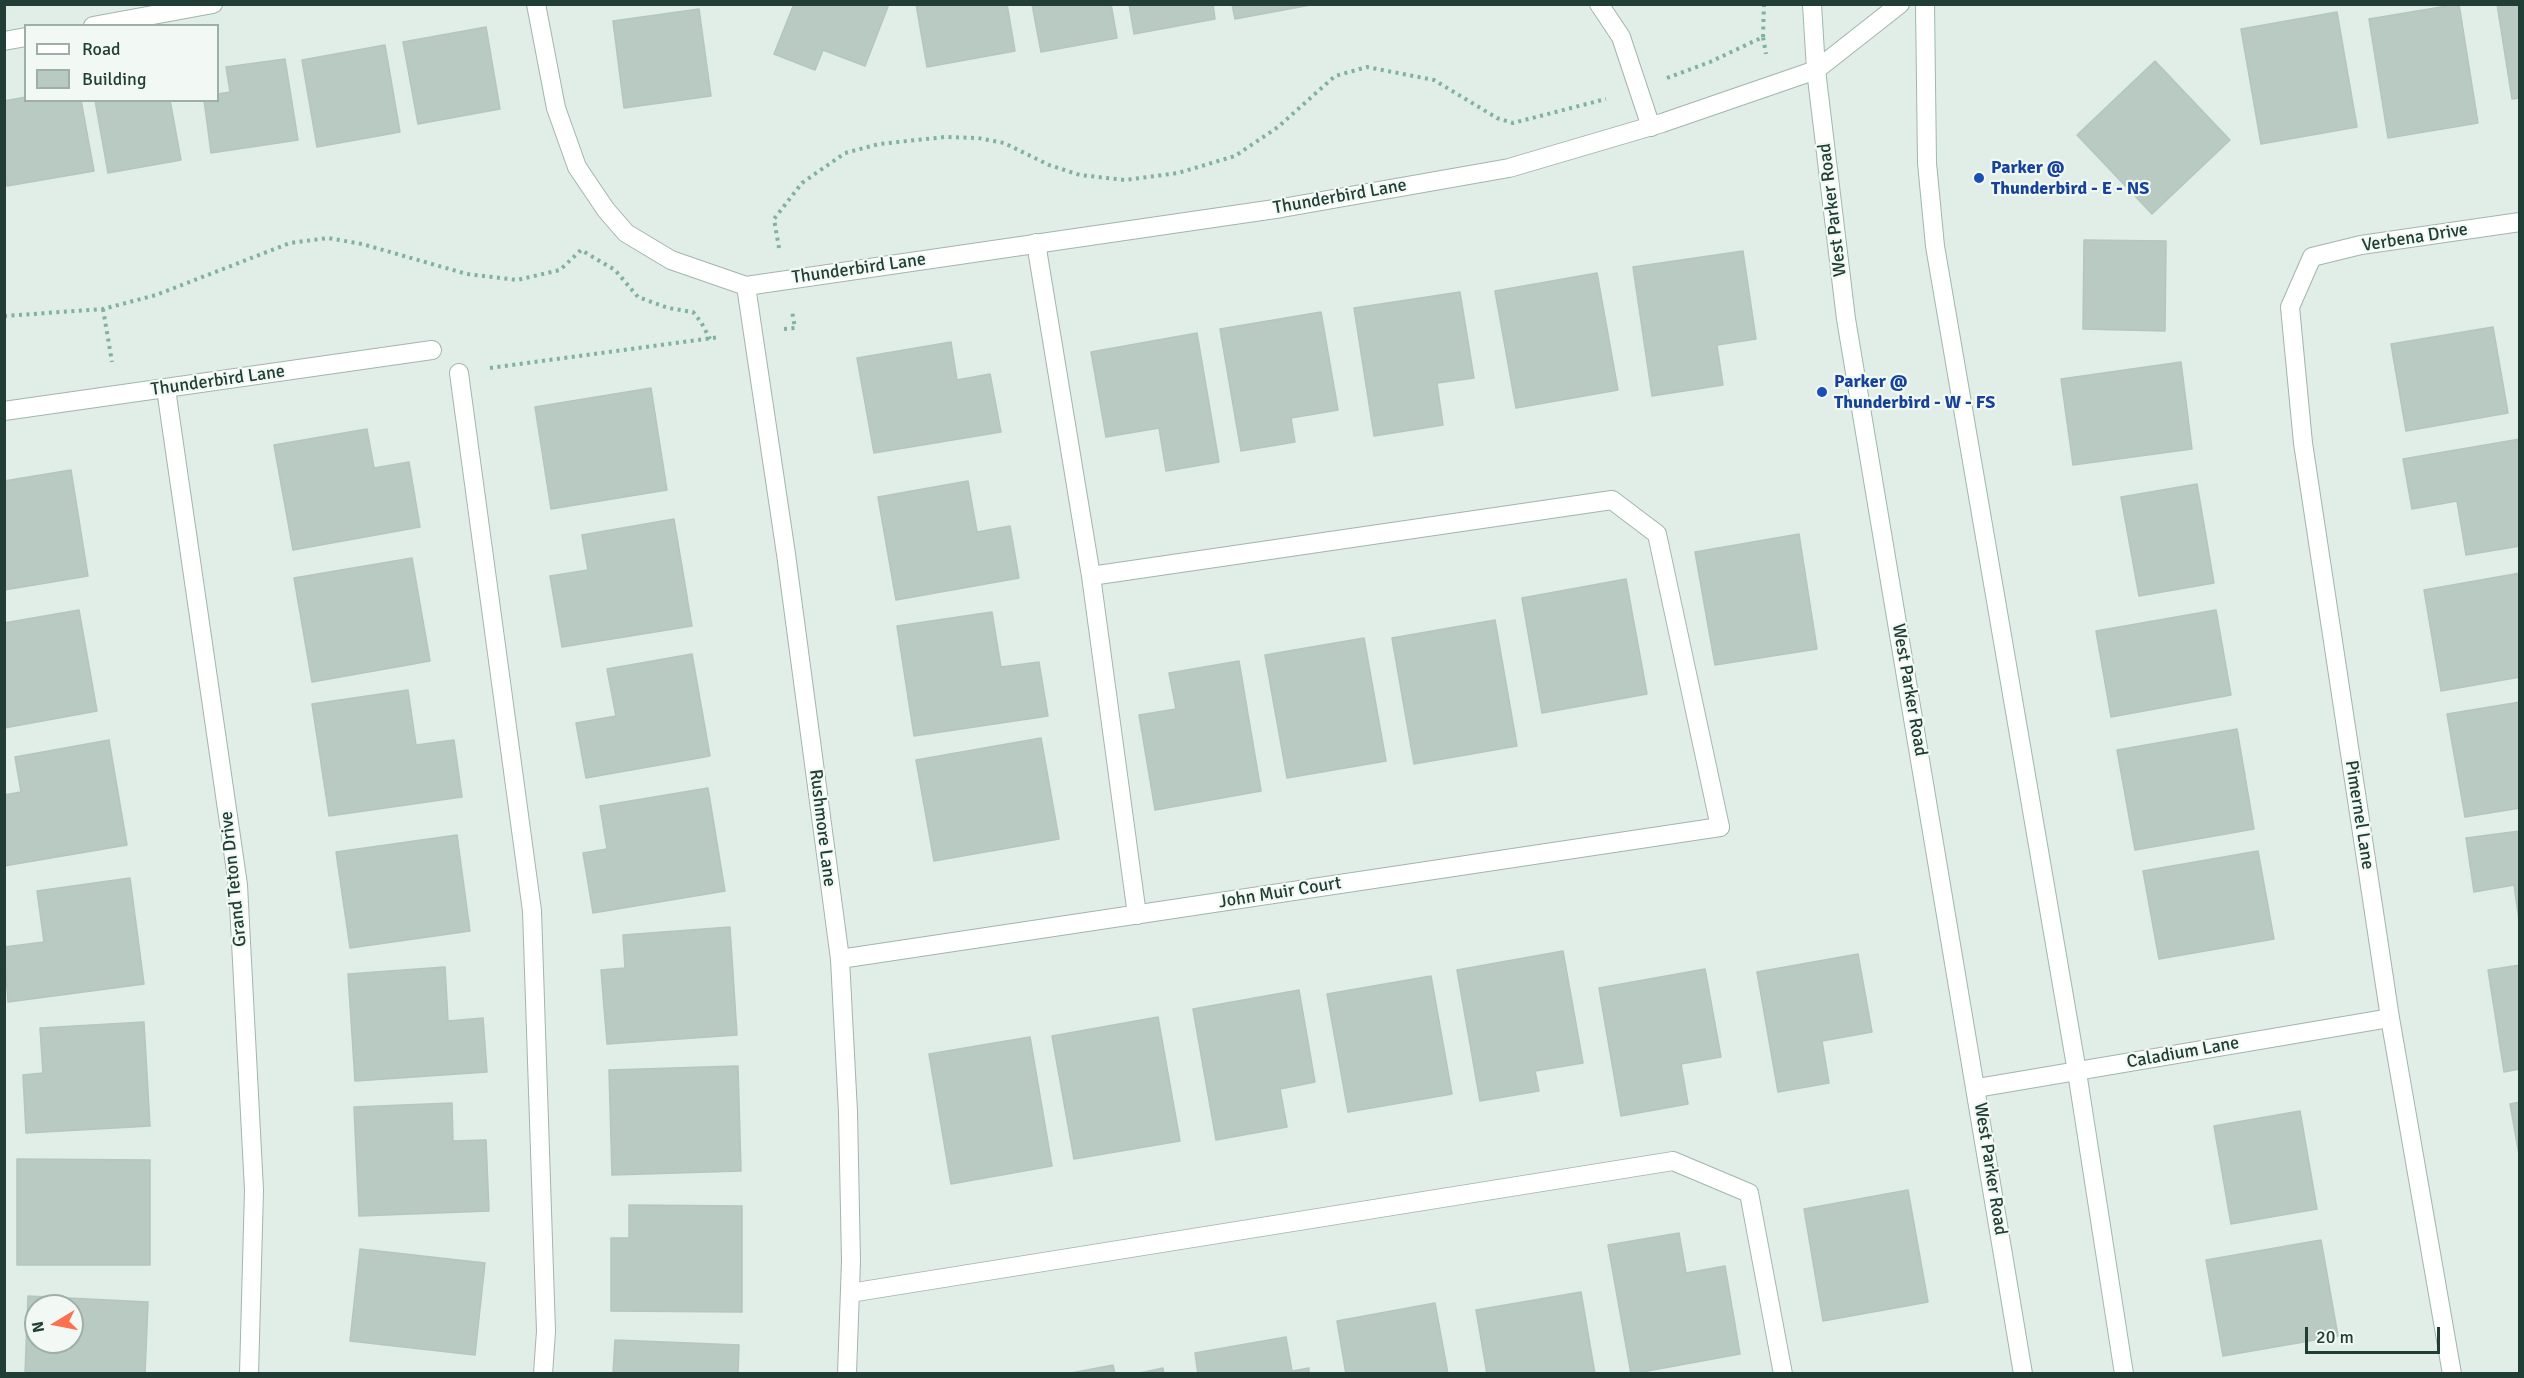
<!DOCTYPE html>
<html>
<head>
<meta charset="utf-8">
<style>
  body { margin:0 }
  #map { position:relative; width:2524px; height:1378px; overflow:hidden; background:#e1ede7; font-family:Signika,sans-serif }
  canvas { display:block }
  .frame { position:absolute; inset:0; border:6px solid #203e35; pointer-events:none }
  .legend { position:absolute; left:24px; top:24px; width:195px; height:78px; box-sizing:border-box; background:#f2f9f5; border:2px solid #9eaea8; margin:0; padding:8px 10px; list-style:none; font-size:18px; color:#203e35 }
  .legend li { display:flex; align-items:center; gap:12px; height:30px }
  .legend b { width:30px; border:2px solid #9eaea8 }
  .north { position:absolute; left:24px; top:1294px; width:60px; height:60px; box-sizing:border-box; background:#f2f9f5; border:2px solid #9eaea8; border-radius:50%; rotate:260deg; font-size:16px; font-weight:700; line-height:24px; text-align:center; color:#203e35 }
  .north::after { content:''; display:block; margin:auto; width:21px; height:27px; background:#fb7150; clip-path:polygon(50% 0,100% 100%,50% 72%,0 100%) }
  .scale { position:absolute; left:2305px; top:1327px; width:135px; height:27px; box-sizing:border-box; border:3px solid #203e35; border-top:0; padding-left:8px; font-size:18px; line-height:21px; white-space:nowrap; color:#203e35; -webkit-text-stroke:4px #f2f9f5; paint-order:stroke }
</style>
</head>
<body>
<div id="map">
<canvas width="2524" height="1378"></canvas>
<div class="frame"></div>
<ul class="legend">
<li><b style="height:8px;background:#fff"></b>Road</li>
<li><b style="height:16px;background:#b9cac2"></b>Building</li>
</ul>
<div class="north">N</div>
<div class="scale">20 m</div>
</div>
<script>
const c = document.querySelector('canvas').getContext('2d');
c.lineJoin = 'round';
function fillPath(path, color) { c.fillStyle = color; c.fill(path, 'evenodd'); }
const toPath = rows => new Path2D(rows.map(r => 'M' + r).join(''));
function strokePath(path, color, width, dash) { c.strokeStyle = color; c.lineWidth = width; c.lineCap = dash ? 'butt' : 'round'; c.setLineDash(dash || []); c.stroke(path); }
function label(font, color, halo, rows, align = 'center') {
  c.font = font + ' Signika,sans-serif'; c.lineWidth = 4.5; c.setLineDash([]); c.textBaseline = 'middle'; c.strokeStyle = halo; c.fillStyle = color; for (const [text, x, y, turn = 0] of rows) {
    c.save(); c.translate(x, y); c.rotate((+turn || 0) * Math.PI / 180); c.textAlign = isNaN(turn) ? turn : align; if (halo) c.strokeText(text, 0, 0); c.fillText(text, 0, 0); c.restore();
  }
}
const building = toPath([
  [794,4,889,4,865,66,823,50,815,70,774,54,794,4],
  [916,4,1007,4,1015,51,927,67,916,4],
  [1032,4,1111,4,1117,38,1041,52,1032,4],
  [1129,4,1213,4,1215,19,1134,34,1129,4],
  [1232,4,1316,4,1235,19,1232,4],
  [2459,4,2478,123,2388,138,2369,19,2459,4],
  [2497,4,2520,4,2520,98,2512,99,2497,4],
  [699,9,711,96,624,108,613,21,699,9],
  [2337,12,2357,127,2261,144,2241,29,2337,12],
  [486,27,500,109,418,124,403,42,486,27],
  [385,45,400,132,317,147,302,60,385,45],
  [285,59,298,140,211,153,204,100,218,100,218,94,230,92,226,67,285,59],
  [2155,61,2230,140,2152,214,2077,135,2155,61],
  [26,97,26,100,81,100,94,171,7,186,4,169,4,101,26,97],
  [95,100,170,100,181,160,108,173,95,100],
  [2084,240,2166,241,2165,331,2083,329,2084,240],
  [1743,251,1756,339,1717,345,1723,385,1652,396,1633,267,1743,251],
  [1597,273,1618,390,1516,408,1495,291,1597,273],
  [1460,292,1474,378,1437,383,1443,425,1374,436,1354,308,1460,292],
  [1321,312,1338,410,1291,418,1295,442,1241,451,1220,329,1321,312],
  [2493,327,2508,413,2406,431,2391,344,2493,327],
  [1197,333,1219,462,1166,471,1159,428,1106,437,1091,352,1197,333],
  [951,342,957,380,990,374,1001,432,874,453,857,358,951,342],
  [2181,362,2192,449,2073,465,2061,379,2181,362],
  [651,388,667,490,551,509,535,407,651,388],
  [367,429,374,468,409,462,420,527,293,550,274,445,367,429],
  [2520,439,2520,546,2466,555,2457,501,2412,509,2403,459,2520,439],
  [71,470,88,576,4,590,4,481,71,470],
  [968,481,977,532,1010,526,1019,578,896,600,878,497,968,481],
  [2197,484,2214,583,2139,596,2121,497,2197,484],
  [674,519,692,626,562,647,550,576,588,570,582,535,674,519],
  [1799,534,1817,649,1715,665,1695,552,1799,534],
  [412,558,430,661,312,682,294,578,412,558],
  [2520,573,2520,677,2441,691,2424,590,2520,573],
  [1626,579,1647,694,1542,713,1522,598,1626,579],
  [79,610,97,711,4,728,4,623,79,610],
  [2216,610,2231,695,2111,717,2096,631,2216,610],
  [992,612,1001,667,1039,662,1048,716,914,736,897,626,992,612],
  [1495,620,1517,746,1414,764,1392,638,1495,620],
  [1364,638,1386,761,1287,778,1265,655,1364,638],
  [692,654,710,756,586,778,576,723,616,716,607,669,692,654],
  [1239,661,1261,791,1155,810,1139,715,1176,709,1169,673,1239,661],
  [408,690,416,745,454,740,462,797,329,816,312,704,408,690],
  [2520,702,2520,808,2465,817,2447,714,2520,702],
  [2237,729,2254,829,2135,850,2117,750,2237,729],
  [1041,738,1059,839,934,861,916,760,1041,738],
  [109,740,127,845,4,866,4,795,21,792,15,757,109,740],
  [708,788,725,891,593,913,583,853,607,849,600,806,708,788],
  [2520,831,2520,927,2514,885,2474,892,2466,838,2520,831],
  [457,835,470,931,350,948,336,852,457,835],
  [2258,851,2274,939,2159,959,2143,871,2258,851],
  [130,878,144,984,8,1002,4,947,44,942,37,891,130,878],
  [730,927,737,1035,607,1044,601,970,625,968,623,935,730,927],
  [1563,951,1583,1063,1535,1071,1539,1091,1480,1101,1457,970,1563,951],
  [1858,954,1872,1032,1822,1041,1829,1083,1778,1092,1757,972,1858,954],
  [2520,965,2520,1069,2504,1072,2488,970,2520,965],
  [445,967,448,1021,483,1018,487,1072,355,1081,348,974,445,967],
  [1705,969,1721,1057,1681,1064,1688,1104,1621,1116,1599,988,1705,969],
  [1431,976,1452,1094,1348,1112,1327,994,1431,976],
  [1299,990,1315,1082,1280,1089,1287,1127,1216,1140,1193,1009,1299,990],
  [1158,1017,1180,1141,1074,1159,1052,1036,1158,1017],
  [144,1022,150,1126,26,1133,23,1075,43,1073,40,1028,144,1022],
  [1030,1037,1052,1166,951,1184,929,1054,1030,1037],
  [738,1066,741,1171,612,1175,609,1070,738,1066],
  [2520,1102,2520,1160,2510,1104,2520,1102],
  [452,1103,453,1141,486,1140,489,1211,359,1216,354,1107,452,1103],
  [2300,1111,2317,1209,2231,1224,2214,1126,2300,1111],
  [17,1159,150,1160,150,1265,17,1265,17,1159],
  [1908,1190,1928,1302,1823,1321,1804,1209,1908,1190],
  [629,1205,742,1206,742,1312,611,1311,611,1238,629,1238,629,1205],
  [1679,1233,1686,1273,1725,1266,1740,1354,1631,1374,1608,1245,1679,1233],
  [2321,1240,2338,1336,2223,1356,2206,1260,2321,1240],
  [360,1249,485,1263,475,1355,350,1341,360,1249],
  [1581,1292,1595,1374,1487,1374,1476,1310,1581,1292],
  [28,1296,148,1302,145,1374,25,1374,28,1296],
  [36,1306,72,1306,72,1342,36,1342,36,1306],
  [1435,1303,1448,1374,1346,1374,1337,1321,1435,1303],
  [1286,1337,1292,1371,1309,1368,1309,1374,1198,1374,1195,1353,1286,1337],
  [615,1340,739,1345,738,1374,613,1374,615,1340],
  [1113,1365,1115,1374,1066,1374,1113,1365],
  [1163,1368,1164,1374,1135,1374,1163,1368]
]);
fillPath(building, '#b9cac2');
strokePath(building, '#b3c7bd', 1.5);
const service = toPath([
  [1599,4,1621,37,1651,127],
  [1036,243,1091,576,1137,915],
  [459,373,532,911,546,1331,543,1374],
  [1091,576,1612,500,1657,534,1720,827],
  [850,1293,1673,1161,1749,1193,1783,1374]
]);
const minor = toPath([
  [536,4,556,108,577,167,606,210,626,233,671,260,746,286,1282,208,1509,168,1662,123,1816,70,1900,4],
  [93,26,213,4],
  [4,41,26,37],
  [746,286,786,554,840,959,848,1112,851,1261,847,1374],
  [166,389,238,885,254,1190,249,1374],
  [4,411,432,350],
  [840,959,1720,827],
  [1977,1088,2390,1018],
  [2452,1374,2390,1018,2303,443,2290,307,2312,257,2361,245,2520,222]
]);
const secondary = toPath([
  [1812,4,1816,70,1846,319,2023,1374],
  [1925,4,1927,163,1935,246,2077,1072,2124,1374]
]);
strokePath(service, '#a3b5ae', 20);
strokePath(minor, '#a3b5ae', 20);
strokePath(secondary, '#9eb9ae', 20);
strokePath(toPath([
  [1763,37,1764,4],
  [1667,78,1710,62,1763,37,1766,54],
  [779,248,774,219,802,183,845,153,879,144,945,137,978,138,1004,143,1049,165,1080,175,1125,180,1178,173,1235,156,1278,127,1335,76,1367,67,1434,80,1497,118,1513,123,1606,99],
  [103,309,112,362],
  [4,316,103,309,156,295,290,243,328,238,362,244,467,274,517,280,560,270,581,250,615,270,638,297,668,308,693,312,701,322,710,339],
  [784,329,795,328,792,311],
  [490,368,720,337]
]), '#7fb2a0', 4, [3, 4.5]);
strokePath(service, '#fff', 18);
strokePath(minor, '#fff', 18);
strokePath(secondary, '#fff', 18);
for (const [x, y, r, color] of [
  [1979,178,6,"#1a4fb4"],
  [1822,392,6,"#1a4fb4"]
]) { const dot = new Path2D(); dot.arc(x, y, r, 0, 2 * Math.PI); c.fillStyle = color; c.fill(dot); strokePath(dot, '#f2f9f5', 2); }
label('bold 18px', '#164399', '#f2f9f5', [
  ["Parker @",1991,168],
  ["Thunderbird - E - NS",1991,189],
  ["Parker @",1834,382],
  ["Thunderbird - W - FS",1834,403]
], 'left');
label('18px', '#203e35', '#f2f9f5', [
  ["Thunderbird Lane",1340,197,-10],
  ["West Parker Road",1833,210,-97],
  ["Verbena Drive",2415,238,-9],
  ["Thunderbird Lane",859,269,-8],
  ["Thunderbird Lane",218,381,-8],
  ["West Parker Road",1909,690,80],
  ["Pimernel Lane",2359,815,81],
  ["Rushmore Lane",822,828,83],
  ["Grand Teton Drive",234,879,-96],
  ["John Muir Court",1280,893,-9],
  ["Caladium Lane",2183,1053,-10],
  ["West Parker Road",1990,1169,81]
]);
</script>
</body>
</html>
